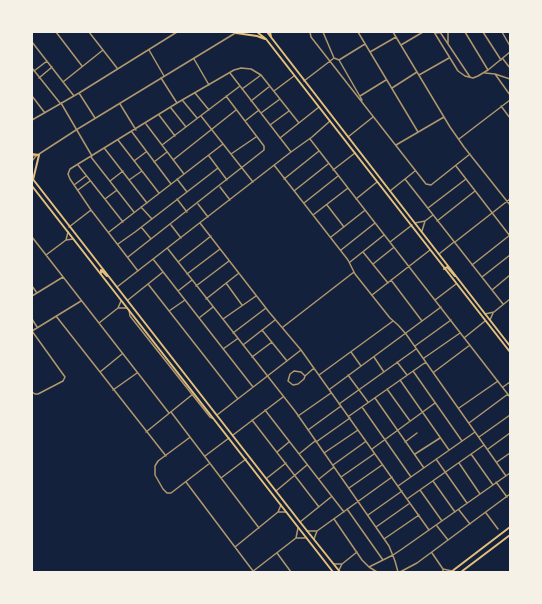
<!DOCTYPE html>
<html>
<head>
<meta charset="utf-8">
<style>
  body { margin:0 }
  #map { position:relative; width:542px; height:604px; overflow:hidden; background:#14213d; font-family:Jost,sans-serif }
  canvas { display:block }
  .frame { position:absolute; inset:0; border:33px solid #f6f1e7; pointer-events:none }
</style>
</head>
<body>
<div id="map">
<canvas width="542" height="604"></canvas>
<div class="frame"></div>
</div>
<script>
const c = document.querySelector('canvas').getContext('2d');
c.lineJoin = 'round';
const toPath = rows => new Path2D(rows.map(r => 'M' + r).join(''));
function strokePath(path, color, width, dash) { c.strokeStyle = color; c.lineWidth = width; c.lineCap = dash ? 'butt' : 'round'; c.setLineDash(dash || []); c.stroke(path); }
strokePath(toPath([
  [56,32,82,66],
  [89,32,117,68],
  [310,32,311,37,426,184,431,185,470,154],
  [323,32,334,58,339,60,362,100],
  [358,32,418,132],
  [393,32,450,127,464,147,510,205],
  [434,32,458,71,465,76,473,78,478,76,488,70,510,52],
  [440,32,470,77],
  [465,32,488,70],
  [483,32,501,60],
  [502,32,510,46],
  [435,33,443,32],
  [32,42,74,96],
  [448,44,448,32],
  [401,45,423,32],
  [149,50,164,76],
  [370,52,396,37],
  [194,59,209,85],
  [503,59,510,68],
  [339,60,365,44],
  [32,68,60,103],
  [34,71,47,61],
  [230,73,291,152],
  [485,73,495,74,510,79],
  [495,74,510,95],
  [419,75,449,58],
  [39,78,52,67],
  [161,78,177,103],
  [304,81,334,58],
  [63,82,103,50],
  [392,88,417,72],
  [242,89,261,75],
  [274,91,294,76],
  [79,93,95,118],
  [195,93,209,110],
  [32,96,45,113],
  [360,96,386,80],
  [183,101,197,118],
  [251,101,270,86],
  [61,103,92,156],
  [120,104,136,130],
  [501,106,510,118],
  [171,108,186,127],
  [261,113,280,99],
  [159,115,175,136],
  [201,116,253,182],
  [32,120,79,93,177,32],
  [245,121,259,110],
  [146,124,184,174],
  [270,125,289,111],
  [132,132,171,184],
  [348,137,373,117],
  [280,138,319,107],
  [310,139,510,397],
  [459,139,510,100],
  [118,140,159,193],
  [162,145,240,86],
  [396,145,444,117],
  [105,149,147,203],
  [231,154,256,137],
  [209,156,227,180],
  [91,157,134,212],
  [173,160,236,110],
  [134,161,146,152],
  [154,162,167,152],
  [78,165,123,222],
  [274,165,348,260,355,274,390,318,398,325,406,334,506,476],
  [456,166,510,236],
  [333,170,355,153],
  [177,179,187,192],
  [284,179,319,151],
  [405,179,503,304],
  [129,180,142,171],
  [110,181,123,171],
  [74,185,86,176],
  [220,187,230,200],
  [78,190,90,181],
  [294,191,328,164],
  [390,191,415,171],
  [105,199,117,190],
  [177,199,187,212],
  [356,199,377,182],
  [304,203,338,176],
  [198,204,208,217],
  [327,205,344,227],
  [141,207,152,219],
  [428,208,466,179],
  [313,215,348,188],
  [437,221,475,191],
  [200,223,269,312,301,350,429,530],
  [415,223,425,221,433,215],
  [171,225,181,238],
  [69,227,91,210],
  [142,228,151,239],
  [422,231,425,221],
  [109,232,223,144],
  [32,237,169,413],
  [331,237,364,211],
  [66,240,68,232],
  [390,242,412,225],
  [455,242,510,199],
  [118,244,135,232,218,168],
  [168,249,295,411,389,546,395,561,398,572],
  [341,250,375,223],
  [363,252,388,283],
  [439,254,454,242],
  [46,255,66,240,73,239],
  [128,257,264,150,264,146,226,96],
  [153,259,253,387],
  [178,262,211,236],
  [350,262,384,235],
  [373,264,393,248],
  [472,265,510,235],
  [138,271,91,210,70,179,68,174,70,169,177,103,234,70,241,68,251,69,261,75,299,123],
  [187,274,220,249],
  [482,277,510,255],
  [391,280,422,321],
  [226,283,242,305],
  [148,284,238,399],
  [32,286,37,293],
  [196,286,229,261],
  [117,287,291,152,312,137,330,121],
  [492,290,510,275],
  [178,291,192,280],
  [372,295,430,250],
  [32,296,63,277],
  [206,299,239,273],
  [128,300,163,272],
  [435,300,456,284],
  [118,308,126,308],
  [129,310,130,316,210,417,212,418],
  [169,311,185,300],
  [485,314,494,312,510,299],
  [56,316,166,456],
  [199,318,213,307],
  [32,319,37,327],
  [223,319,256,296],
  [490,320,493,313],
  [99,323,118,308,121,301],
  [283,327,354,272],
  [262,330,287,361],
  [32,331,81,301],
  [233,333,266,308],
  [464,338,485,321],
  [243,345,275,320],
  [415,346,451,320],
  [223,349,237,339],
  [351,352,361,366],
  [252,357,272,342],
  [374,357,384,372],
  [424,358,460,333],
  [397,362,407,375],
  [413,371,462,441],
  [100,372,122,354],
  [434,372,470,345],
  [319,375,393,321],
  [348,375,368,402],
  [305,376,301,372,294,371,290,374,288,381,293,385,298,384,304,379,305,376,314,368],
  [400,380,449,450],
  [503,387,510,382],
  [330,389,441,307],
  [387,389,410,421],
  [113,390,137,373],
  [32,392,35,394,38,394,63,381,65,377,32,331],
  [375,398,424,468],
  [339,404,416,349],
  [362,407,411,477],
  [459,408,498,381],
  [265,410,344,512],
  [171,412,259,528],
  [217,415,301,350],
  [298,416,331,393],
  [349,416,426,362],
  [252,420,319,507],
  [469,423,508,394],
  [308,430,341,406],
  [146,432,193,394],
  [233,435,283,397],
  [479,437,510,415],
  [189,438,158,461,155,466,155,475,163,489,167,493,171,493,210,463],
  [316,442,350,418],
  [405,442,417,433],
  [372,449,435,403],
  [488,449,510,433],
  [277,452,289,442],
  [324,453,358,430],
  [299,454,315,441],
  [415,454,440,438],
  [471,454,493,485],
  [205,456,229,438],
  [436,459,467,503],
  [497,462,510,453],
  [459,463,480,494],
  [333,465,365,442],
  [341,477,374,454],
  [221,478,246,459],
  [267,478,286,463],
  [319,479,334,467],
  [433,481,455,512],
  [186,482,253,571],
  [496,482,507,497],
  [398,486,475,432],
  [349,488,382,465],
  [420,490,442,521],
  [276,491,307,465],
  [407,499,484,445],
  [347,509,383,560],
  [459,510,470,524],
  [278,512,286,512],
  [486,513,498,529],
  [368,515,402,491],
  [334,519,362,560,369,567,377,572],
  [300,522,331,497],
  [437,526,448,540],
  [376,527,410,503],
  [307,531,317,531,392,477],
  [296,538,305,538],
  [314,539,317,531],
  [384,539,419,515],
  [235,547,278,512,281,505],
  [277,553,291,572],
  [432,553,443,569,443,572],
  [334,564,342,564],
  [369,567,393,555,402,549,510,473],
  [443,569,452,571],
  [339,570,342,564,357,552],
  [252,572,296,538,298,528],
  [400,572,417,563,510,494]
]), '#b1986c', 1.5);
strokePath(toPath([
  [32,156,37,155],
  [32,161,36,156,76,130,237,32]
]), '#b1986c', 1.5);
strokePath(toPath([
  [236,32,236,33,257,36,265,39],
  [257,32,266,39,510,352],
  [267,32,510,346],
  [270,32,271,37],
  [32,154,39,155,33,180],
  [32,178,300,522,340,572],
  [32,186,333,572],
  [444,269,447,267,455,276],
  [101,273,101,270,107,276],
  [451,572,510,527],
  [461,572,510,535]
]), '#e5c07b', 2);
</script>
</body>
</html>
